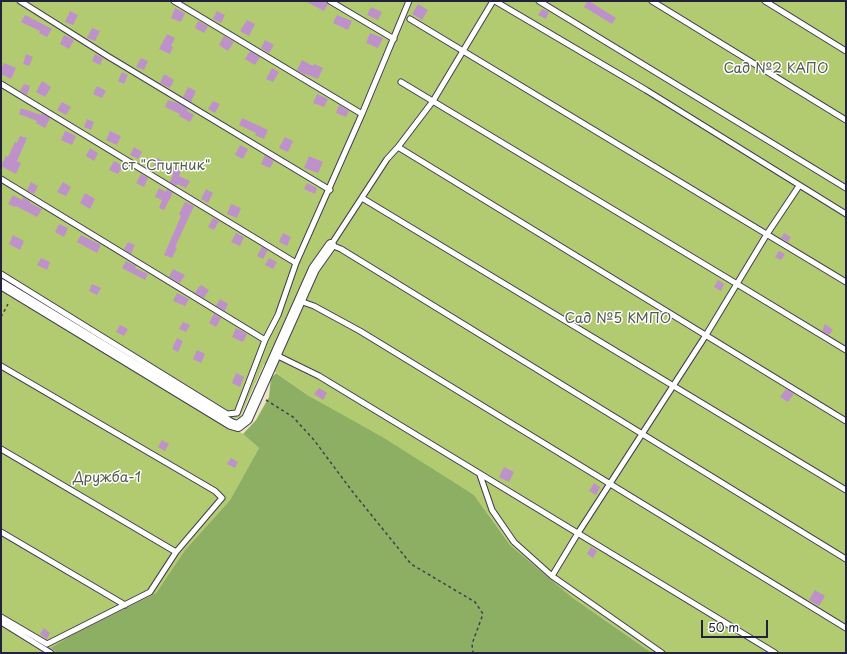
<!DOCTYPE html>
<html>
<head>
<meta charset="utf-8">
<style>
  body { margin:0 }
  #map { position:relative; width:847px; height:654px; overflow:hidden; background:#ede3c3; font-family:"Playpen Sans",sans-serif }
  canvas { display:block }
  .frame { position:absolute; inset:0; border:2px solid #22223b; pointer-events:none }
  .scale { position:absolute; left:701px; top:620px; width:67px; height:18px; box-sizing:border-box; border:2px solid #22223b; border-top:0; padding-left:5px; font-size:12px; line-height:14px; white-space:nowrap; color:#22223b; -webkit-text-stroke:3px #fff; paint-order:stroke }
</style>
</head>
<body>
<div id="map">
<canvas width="847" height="654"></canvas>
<div class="frame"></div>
<div class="scale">50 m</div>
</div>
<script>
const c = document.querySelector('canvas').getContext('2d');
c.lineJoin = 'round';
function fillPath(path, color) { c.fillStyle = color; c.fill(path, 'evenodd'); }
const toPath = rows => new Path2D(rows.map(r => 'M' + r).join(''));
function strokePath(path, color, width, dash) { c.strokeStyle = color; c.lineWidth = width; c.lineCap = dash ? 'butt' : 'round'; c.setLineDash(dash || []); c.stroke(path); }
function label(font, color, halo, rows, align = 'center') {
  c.font = font + ' "Playpen Sans",sans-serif'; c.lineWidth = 3; c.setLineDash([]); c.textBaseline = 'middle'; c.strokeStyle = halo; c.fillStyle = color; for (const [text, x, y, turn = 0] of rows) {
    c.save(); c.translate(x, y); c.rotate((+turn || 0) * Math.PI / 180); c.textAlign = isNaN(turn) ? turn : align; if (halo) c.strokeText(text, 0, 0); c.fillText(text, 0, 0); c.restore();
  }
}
fillPath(toPath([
  [1,1,846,1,846,653,652,653,573,598,510,545,474,495,309,396,264,364,240,417,232,420,1,280],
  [1,288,243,434,259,448,230,500,185,550,156,593,70,636,51,649,57,653,1,653]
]), '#b2cb71');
fillPath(toPath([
  [276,373,309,396,384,438,474,495,510,545,573,598,652,653,57,653,51,648,70,636,156,593,185,550,230,500,259,448,243,434,256,420,269,397,271,378]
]), '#8daf63');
fillPath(toPath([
  [305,1,324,1,328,4,324,11],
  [589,1,616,18,612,24,584,7,587,2],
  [418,4,428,10,422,20,412,14],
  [371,7,382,12,378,20,367,15],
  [175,8,185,13,181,22,171,18],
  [542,9,549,12,546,19,538,15],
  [70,11,78,15,73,25,65,22],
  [217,11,225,15,221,23,213,19],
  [25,15,52,29,47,37,39,33,40,31,21,22],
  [337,15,352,21,348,30,333,23],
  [247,20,255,24,249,36,240,31],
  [198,21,208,26,204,33,195,28],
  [92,28,100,31,95,41,87,38],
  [370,33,383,38,378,48,366,43],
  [167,34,175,38,171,46,173,47,170,54,159,49],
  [64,35,74,40,69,49,60,44],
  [224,36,234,42,228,51,219,45],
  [265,40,274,45,269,53,261,48],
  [250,51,260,57,255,65,245,59],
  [26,54,33,57,29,66,23,64],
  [95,54,103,58,100,65,92,61],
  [141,58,148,61,144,70,136,67],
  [302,60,313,66,314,64,323,68,318,79,306,74,305,75,297,70],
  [4,63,16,68,11,79,1,74,1,69],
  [272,68,279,72,273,82,266,79],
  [122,72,128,75,124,84,118,81],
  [164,74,174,80,170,88,160,83],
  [42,81,51,87,45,97,36,92],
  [24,84,30,86,27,95,20,91],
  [97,86,106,91,102,98,93,94],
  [188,87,196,91,191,102,183,97],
  [317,94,328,99,324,107,313,103],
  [168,100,180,104,188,109,187,111,194,115,190,122,179,116,180,114,165,107],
  [213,101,220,104,215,113,208,109],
  [62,102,71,107,66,115,57,110],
  [339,105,349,111,346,117,336,113],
  [21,108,41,115,41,113,50,118,45,128,36,123,37,121,19,114],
  [242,118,268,130,264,139,255,135,256,133,239,125],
  [87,119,94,122,91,130,84,127],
  [65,131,76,136,72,145,61,140],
  [110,131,121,136,117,145,106,140],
  [20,136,27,138,17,161,21,163,16,174,1,166,6,156,8,157,15,142,17,143],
  [285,137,293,141,288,152,279,148],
  [240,145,248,149,243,159,235,155],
  [134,147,142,152,138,159,130,155],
  [90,148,98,153,94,161,86,156],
  [265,155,274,161,270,168,261,164],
  [309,156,323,162,318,173,304,168],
  [157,158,163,161,159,170,153,167],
  [114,161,123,166,118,174,109,170],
  [167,165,181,171,179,176,190,181,186,188,177,184,176,186,170,182,173,175],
  [141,174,148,178,144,187,136,183],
  [31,182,38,186,34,194,27,190],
  [63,182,71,187,66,196,57,192],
  [307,183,317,188,315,194,304,189],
  [159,188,166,192,167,189,173,193,164,210,159,208,162,200,155,197],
  [206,189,213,193,208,203,201,199],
  [85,193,95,199,90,209,80,203],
  [13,195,22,200,23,197,30,202,30,203,42,209,37,217,16,206,15,207,8,204],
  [185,202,194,206,175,247,177,248,172,258,164,255,181,216,179,214],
  [231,204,241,208,237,218,227,214],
  [213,218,219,221,214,230,208,227],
  [59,224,68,228,64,237,55,232],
  [236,233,244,237,240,246,231,242],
  [283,233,291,237,287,246,279,242],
  [784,233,791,237,788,242,781,238],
  [13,235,24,241,20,250,9,244],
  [81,235,101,245,97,253,77,242],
  [128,242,135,245,131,254,124,249],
  [262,247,268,250,263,259,257,256],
  [779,251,785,254,781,260,775,257],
  [41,258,50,262,47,270,37,265],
  [269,258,277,262,273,269,265,265],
  [126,261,136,266,135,268,148,274,145,280,122,268],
  [173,269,185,275,180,283,169,277],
  [718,280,724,284,721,291,714,287],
  [92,284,101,288,97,295,89,291],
  [201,285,209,290,204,298,195,293,199,286,200,287],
  [177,293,189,299,185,306,173,301],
  [220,299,228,304,225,311,216,306],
  [214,314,221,318,216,327,209,323],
  [183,322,190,325,186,332,179,329],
  [825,324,833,330,829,335,822,331],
  [120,325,128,329,124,336,116,332],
  [236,328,247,334,243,342,232,337],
  [177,338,183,341,178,352,172,349],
  [197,350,205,354,201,363,193,359],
  [236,373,244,377,240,387,232,383],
  [319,388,327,393,323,400,314,394],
  [786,389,794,394,788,402,780,397],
  [162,440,169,444,165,451,158,447],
  [231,458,238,462,235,468,227,464],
  [504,467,514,472,509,482,499,477],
  [594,483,600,487,596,495,589,491],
  [591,547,597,551,593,558,587,554],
  [815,590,825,596,819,606,809,600],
  [44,628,50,633,47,639,40,634]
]), '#bf91ca');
const service = toPath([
  [20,1,109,57,330,190],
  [174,1,362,114],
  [330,1,394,39],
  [493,1,433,101,398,147,387,159,331,245,341,249,846,559],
  [495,1,646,90,846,214],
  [539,1,846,188],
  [652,1,846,120],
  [765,1,846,51],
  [410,19,846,282],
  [401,82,737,284,846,350],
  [1,84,296,263],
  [398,147,846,421],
  [1,179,265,340],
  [362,198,846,490],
  [1,274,227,414,237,413,265,340,278,315,296,263,362,114,409,1],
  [300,301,314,306,360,331,846,628],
  [276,355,319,376,775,653],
  [1,366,215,491,222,498,176,552,150,592,47,644,1,617],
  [1,449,176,552],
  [480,475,492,510,514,542,552,576,662,653],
  [1,532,125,605],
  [552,576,578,533,706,335,767,234,799,186],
  [1,622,51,653]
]);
const minor = toPath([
  [1,284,231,424,238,426,247,419,314,269,331,245]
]);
strokePath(service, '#403f4f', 7);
strokePath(minor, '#403f4f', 12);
strokePath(toPath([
  [1,317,8,304],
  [266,400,293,417,314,440,352,491,411,564,475,602,483,614,472,644,473,653]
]), '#403f4f', 1.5, [3, 3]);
strokePath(service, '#fff', 5);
strokePath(minor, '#fff', 10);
label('14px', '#545d4e', '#fff', [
  ["Сад №2 КАПО",776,69],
  ["ст \"Спутник\"",166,166],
  ["Сад №5 КМПО",618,319],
  ["Дружба-1",107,478]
]);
</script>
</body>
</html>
